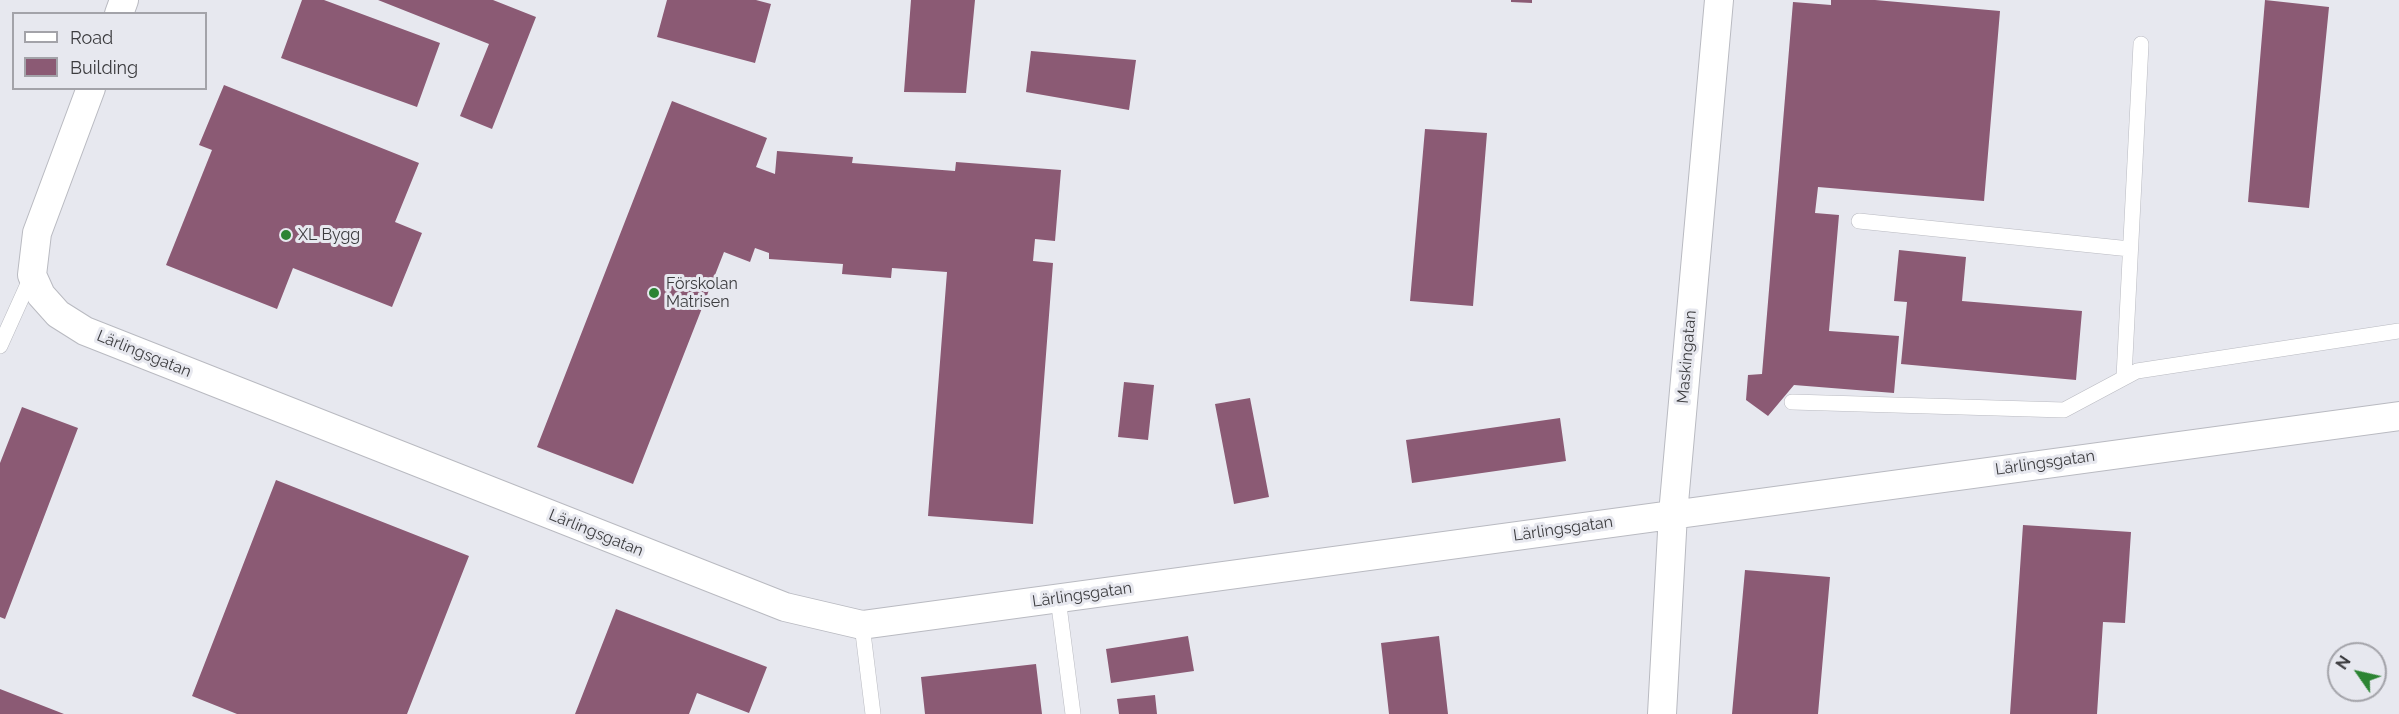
<!DOCTYPE html>
<html>
<head>
<meta charset="utf-8">
<style>
  body { margin:0 }
  #map { position:relative; width:2399px; height:714px; overflow:hidden; background:#e7e8ef; font-family:Raleway,sans-serif }
  canvas { display:block }
  .legend { position:absolute; left:12px; top:12px; width:195px; height:78px; box-sizing:border-box; background:#e7e8ef; border:2px solid #a3a3a9; margin:0; padding:8px 10px; list-style:none; font-size:18px; color:#3c3c3f }
  .legend li { display:flex; align-items:center; gap:12px; height:30px }
  .legend b { width:30px; border:2px solid #a3a3a9 }
  .north { position:absolute; left:2327px; top:642px; width:60px; height:60px; box-sizing:border-box; background:#e7e8ef; border:2px solid #a3a3a9; border-radius:50%; rotate:304deg; font-size:16px; font-weight:700; line-height:24px; text-align:center; color:#3c3c3f }
  .north::after { content:''; display:block; margin:auto; width:21px; height:27px; background:#2c8433; clip-path:polygon(50% 0,100% 100%,50% 72%,0 100%) }
</style>
</head>
<body>
<div id="map">
<canvas width="2399" height="714"></canvas>
<ul class="legend">
<li><b style="height:8px;background:#fff"></b>Road</li>
<li><b style="height:16px;background:#8b5a74"></b>Building</li>
</ul>
<div class="north">N</div>
</div>
<script>
const c = document.querySelector('canvas').getContext('2d');
c.lineJoin = 'round';
function fillPath(path, color) { c.fillStyle = color; c.fill(path, 'evenodd'); }
const toPath = rows => new Path2D(rows.map(r => 'M' + r).join(''));
function strokePath(path, color, width, dash) { c.strokeStyle = color; c.lineWidth = width; c.lineCap = dash ? 'butt' : 'round'; c.setLineDash(dash || []); c.stroke(path); }
function label(font, color, halo, rows, align = 'center') {
  c.font = font + ' Raleway,sans-serif'; c.lineWidth = 6; c.setLineDash([]); c.textBaseline = 'middle'; c.strokeStyle = halo; c.fillStyle = color; for (const [text, x, y, turn = 0] of rows) {
    c.save(); c.translate(x, y); c.rotate((+turn || 0) * Math.PI / 180); c.textAlign = isNaN(turn) ? turn : align; if (halo) c.strokeText(text, 0, 0); c.fillText(text, 0, 0); c.restore();
  }
}
fillPath(toPath([
  [302,0,324,0,440,43,417,107,281,58],
  [378,0,493,0,536,17,492,129,460,116,489,44],
  [667,0,756,0,771,4,755,63,657,37],
  [911,0,975,0,966,93,904,92],
  [1511,0,1532,0,1532,3,1511,2],
  [1831,0,1875,0,2000,11,1984,201,1818,187,1815,213,1839,215,1829,331,1899,336,1894,393,1794,385,1768,416,1746,400,1748,375,1762,374,1793,2,1831,5],
  [2265,0,2329,7,2309,208,2248,202],
  [1031,51,1136,60,1129,110,1026,92],
  [224,85,419,163,395,222,422,233,392,307,293,268,277,309,166,265,212,150,199,145],
  [672,101,767,138,756,167,775,174,777,151,853,157,852,163,955,171,956,162,1061,170,1055,241,1035,239,1033,261,1053,263,1033,524,928,516,947,272,892,268,891,278,842,274,843,264,769,259,769,253,755,248,750,262,724,252,633,484,537,447],
  [1425,129,1487,133,1473,306,1410,301],
  [1899,250,1966,257,1962,301,2082,311,2076,380,1901,364,1907,302,1894,301],
  [1124,382,1154,385,1148,440,1118,437],
  [1250,398,1269,497,1234,504,1215,404],
  [22,407,78,428,5,619,0,617,0,463],
  [1560,418,1566,461,1412,483,1406,440],
  [276,480,469,556,407,714,237,714,192,696],
  [2023,525,2131,532,2125,623,2103,622,2097,714,2010,714],
  [1745,570,1830,577,1818,714,1732,714],
  [616,609,767,667,749,713,697,693,689,714,575,714],
  [1188,636,1194,671,1111,683,1106,649],
  [1439,636,1448,714,1389,714,1381,643],
  [1036,664,1042,714,925,714,921,677],
  [0,689,64,714,0,714],
  [1155,695,1157,714,1119,714,1117,699]
]), '#8b5a74');
const lane = toPath([
  [1859,221,2130,249],
  [0,346,32,275],
  [2124,377,2141,44],
  [1792,402,2064,410,2137,371,2399,331],
  [1058,598,1073,714],
  [862,625,873,714]
]);
const street = toPath([
  [119,14,124,0],
  [91,88,37,233,32,275,41,295,58,314,85,331,785,607,862,625,2399,416],
  [1662,714,1673,514,1719,0]
]);
strokePath(lane, '#b9bac1', 16);
strokePath(street, '#b9bac1', 30);
strokePath(lane, '#fff', 15);
strokePath(street, '#fff', 28);
for (const [x, y, r, color] of [
  [286,235,6,"#2c8433"],
  [654,293,6,"#2c8433"]
]) { const dot = new Path2D(); dot.arc(x, y, r, 0, 2 * Math.PI); c.fillStyle = color; c.fill(dot); strokePath(dot, '#e7e8ef', 2); }
label('16px', '#3c3c3f', '#e7e8ef', [
  ["XL Bygg",298,235],
  ["Förskolan",666,284],
  ["Matrisen",666,302]
], 'left');
label('16px', '#3c3c3f', '#e7e8ef', [
  ["Lärlingsgatan",144,354,22],
  ["Maskingatan",1687,357,-85],
  ["Lärlingsgatan",2045,463,-8],
  ["Lärlingsgatan",1563,529,-8],
  ["Lärlingsgatan",596,533,22],
  ["Lärlingsgatan",1082,595,-8]
]);
</script>
</body>
</html>
